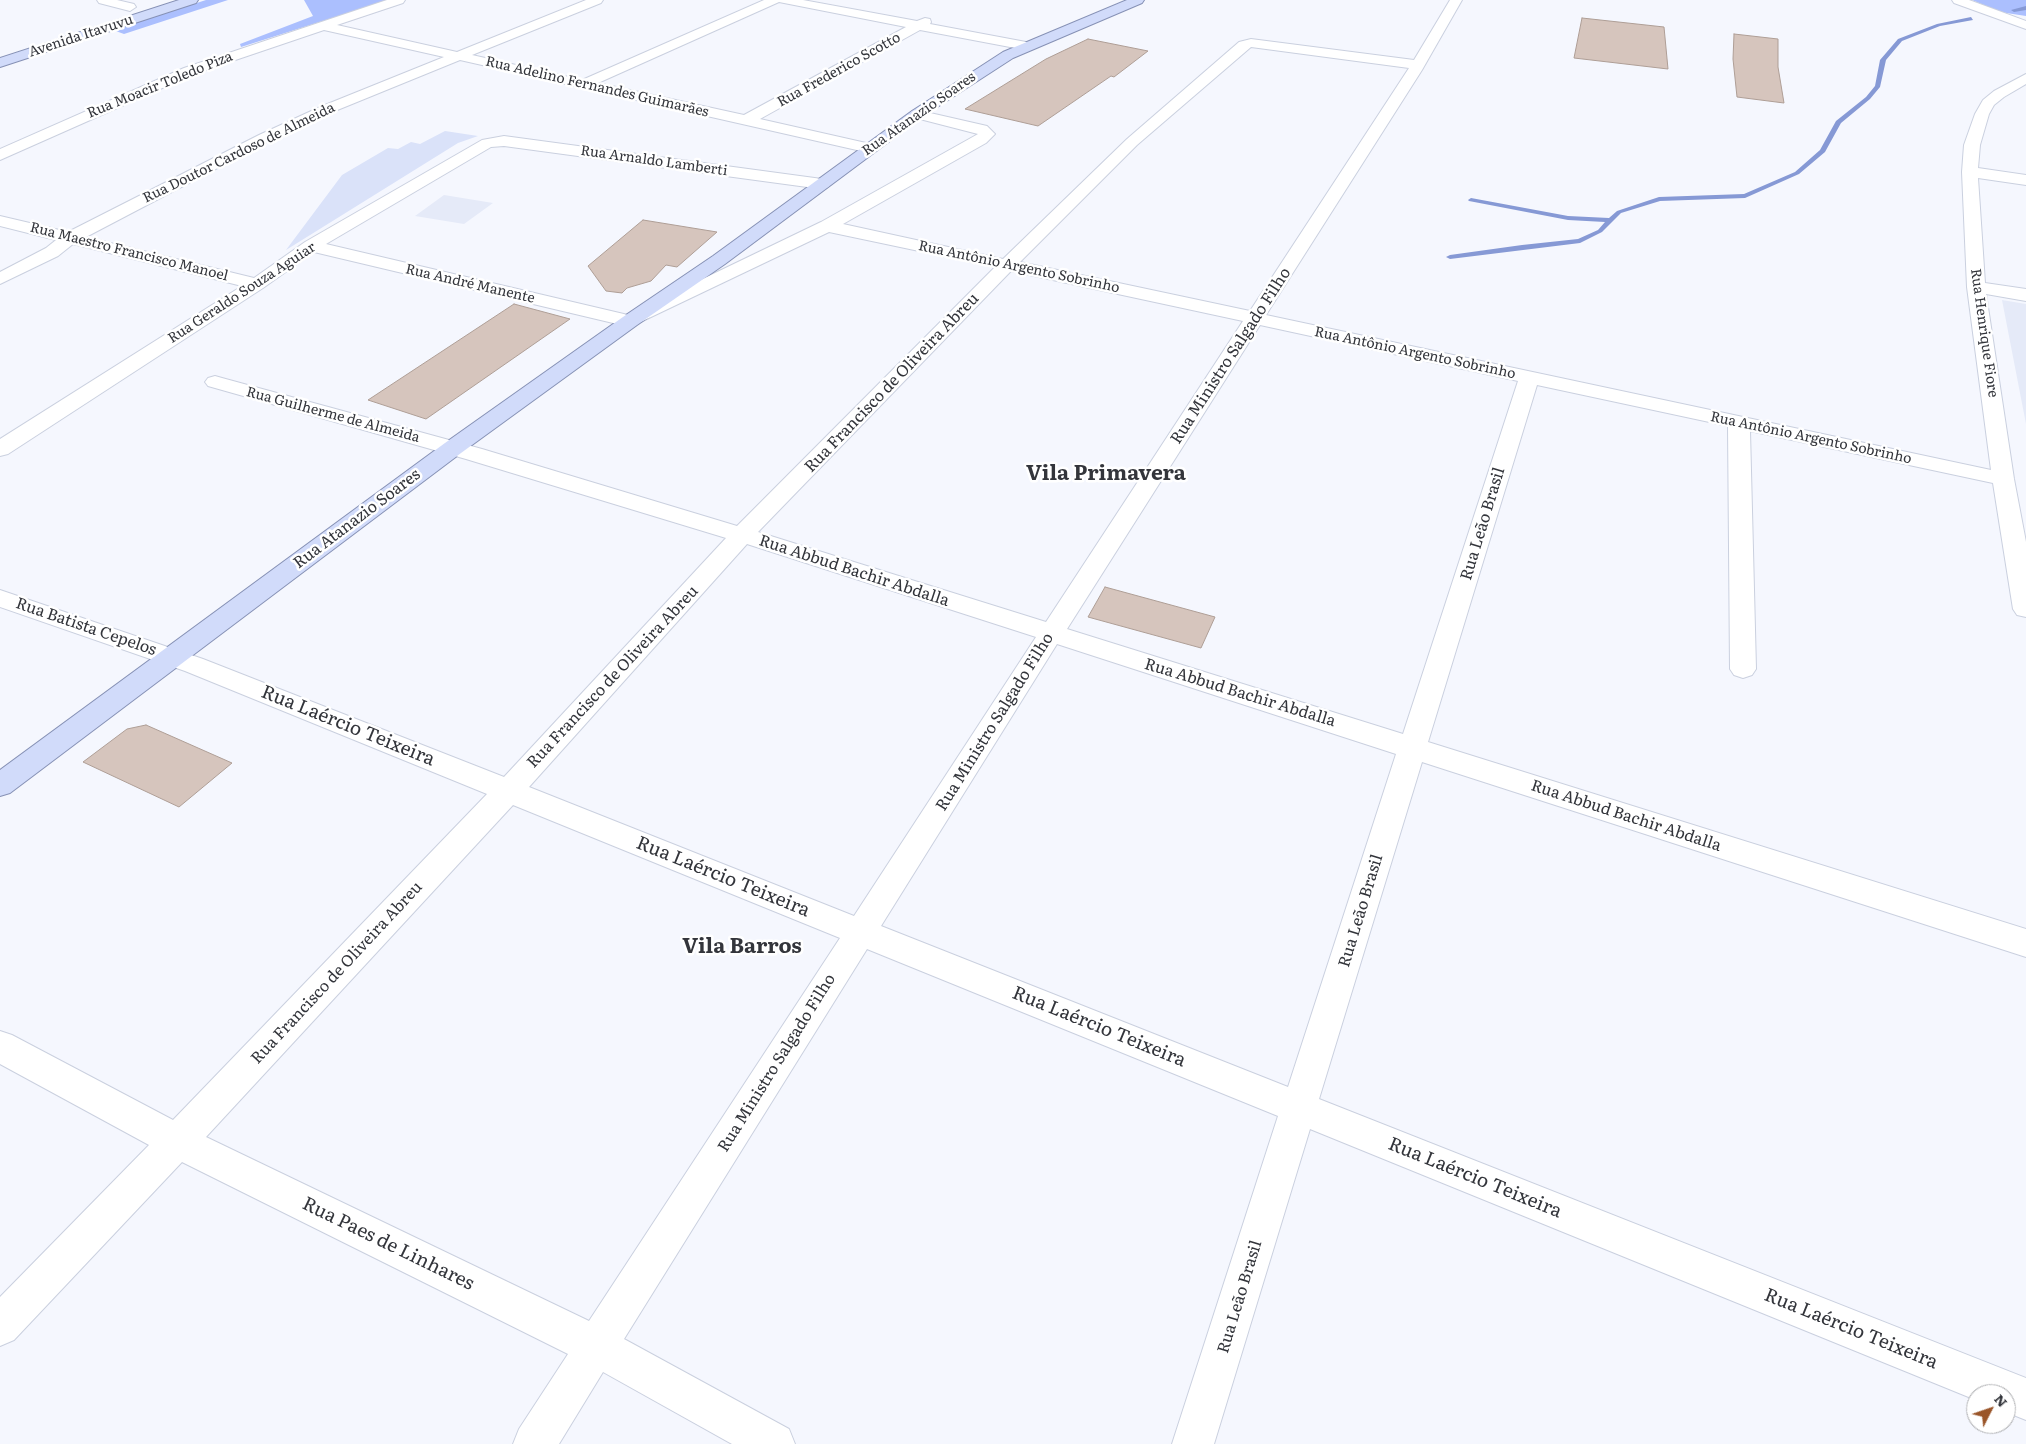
<!DOCTYPE html>
<html>
<head>
<meta charset="utf-8">
<style>
  body { margin:0 }
  #map { position:relative; width:2026px; height:1444px; overflow:hidden; background:#f5f7fe; font-family:Literata,serif }
  canvas { display:block }
  .north { position:absolute; left:1966px; top:1384px; width:50px; height:50px; box-sizing:border-box; background:#fff; border:1px solid #adaeb1; border-radius:50%; rotate:49deg; font-size:14px; font-weight:700; line-height:20px; text-align:center; color:#33353b }
  .north::after { content:''; display:block; margin:auto; width:18px; height:22px; background:#9a5529; clip-path:polygon(50% 0,100% 100%,50% 72%,0 100%) }
</style>
</head>
<body>
<div id="map">
<canvas width="2026" height="1444"></canvas>
<div class="north">N</div>
</div>
<script>
const c = document.querySelector('canvas').getContext('2d');
c.lineJoin = 'round';
function fillPath(path, color) { c.fillStyle = color; c.fill(path, 'evenodd'); }
const toPath = rows => new Path2D(rows.map(r => 'M' + r).join(''));
function strokePath(path, color, width, dash) { c.strokeStyle = color; c.lineWidth = width; c.lineCap = dash ? 'butt' : 'round'; c.setLineDash(dash || []); c.stroke(path); }
function label(font, color, halo, rows, align = 'center') {
  c.font = font + ' Literata,serif'; c.lineWidth = 5; c.setLineDash([]); c.textBaseline = 'middle'; c.strokeStyle = halo; c.fillStyle = color; for (const [text, x, y, turn = 0] of rows) {
    c.save(); c.translate(x, y); c.rotate((+turn || 0) * Math.PI / 180); c.textAlign = isNaN(turn) ? turn : align; if (halo) c.strokeText(text, 0, 0); c.fillText(text, 0, 0); c.restore();
  }
}
fillPath(toPath([
  [444,195,493,203,464,224,415,216],
  [2002,300,2026,304,2026,424]
]), '#e5eaf8');
fillPath(toPath([
  [445,131,478,136,458,143,286,250,342,175,388,148,398,149,411,142,420,144]
]), '#dae2f9');
fillPath(toPath([
  [206,0,228,0,124,34,113,30],
  [304,0,389,0,241,47,240,44,313,16],
  [1972,0,2026,0,2026,16,2000,12]
]), '#abbffe');
fillPath(toPath([
  [2026,6,2026,10,2014,12,2011,10,2026,6],
  [1971,17,1973,20,1940,26,1902,41,1886,60,1880,87,1870,99,1841,123,1825,152,1799,174,1745,198,1660,201,1621,213,1602,232,1580,243,1450,259,1446,257,1450,255,1522,245,1578,239,1598,230,1605,222,1568,220,1469,201,1468,200,1471,198,1568,216,1609,218,1617,211,1659,197,1744,194,1795,172,1820,150,1836,121,1866,97,1875,86,1880,60,1898,39,1937,24,1971,17]
]), '#8699d5');
const building = toPath([
  [1582,18,1664,27,1668,69,1574,58,1582,18],
  [1734,34,1778,39,1778,67,1784,103,1737,97,1733,59,1734,34],
  [1088,39,1148,51,1114,77,1111,76,1038,126,965,109,1046,59,1088,39],
  [643,220,717,232,677,267,666,265,651,281,627,288,622,293,606,291,588,266,643,220],
  [514,304,570,319,426,419,368,400,514,304],
  [1105,587,1215,617,1201,648,1088,617,1105,587],
  [146,725,232,763,179,807,83,762,127,729,146,725]
]);
fillPath(building, '#d6c5bd');
strokePath(building, '#ae9e96', 1);
const minor = toPath([
  [97,0,117,0,134,4,136,7,130,11,99,3,97,0],
  [387,0,405,0,403,3,337,25,457,52,586,0,603,0,601,3,472,55,582,80,764,0,803,0,917,21,925,18,930,19,931,22,930,24,1026,42,1033,46,1026,50,920,30,760,119,875,145,878,148,875,151,870,153,460,60,330,113,269,141,86,237,254,278,305,242,482,140,504,136,822,179,828,181,830,184,828,187,822,189,504,146,491,147,326,244,628,315,821,222,978,134,912,117,910,114,912,111,917,110,987,126,995,134,986,143,843,224,1003,259,1127,139,1239,42,1251,39,1414,60,1450,0,1462,0,1422,70,1266,315,1991,470,1967,287,1962,172,1964,145,1975,114,1983,100,1994,91,2026,74,2026,84,2004,97,1994,105,1989,114,1980,145,1978,168,2026,175,2026,185,1978,178,1985,283,2026,289,2026,301,1986,294,2014,479,2026,542,2026,617,2017,615,2013,609,1993,483,1750,431,1756,669,1752,675,1743,678,1734,675,1730,669,1728,426,1537,385,1428,742,2026,929,2026,957,1422,762,1319,1099,2026,1378,2026,1420,2006,1412,2006,1394,1976,1394,1976,1400,1310,1129,1214,1444,1172,1444,1278,1116,867,949,624,1339,789,1429,795,1444,732,1444,603,1372,559,1444,513,1444,519,1429,568,1354,182,1162,14,1340,0,1346,0,1297,149,1145,0,1064,0,1031,12,1035,173,1120,487,794,185,671,0,607,0,590,203,659,504,777,726,538,466,459,208,386,205,382,208,378,215,376,222,378,482,449,737,526,995,267,829,232,630,327,314,252,263,288,8,454,0,456,0,439,242,286,73,244,58,256,0,284,0,272,46,248,56,240,0,226,0,216,68,232,259,135,320,107,444,57,324,30,194,74,0,160,0,149,184,68,387,0],
  [779,2,906,27,744,115,598,83,779,2],
  [1251,47,1409,68,1250,311,1020,262,1137,145,1251,47],
  [1011,271,1243,321,1046,622,758,532,1011,271],
  [1260,325,1518,381,1403,734,1067,629,1260,325],
  [747,544,1036,637,854,916,529,787,747,544],
  [1057,644,1396,754,1288,1087,881,926,1057,644],
  [513,805,840,938,589,1321,206,1137,513,805],
  [1952,0,1969,0,2026,21,2026,29,1954,3,1952,0]
]);
const major = toPath([
  [179,0,198,0,196,3,0,67,0,58,179,0],
  [1127,0,1144,0,1142,3,1013,58,922,117,725,264,637,325,461,453,10,793,0,796,0,770,445,443,623,317,713,256,912,111,1003,52,1127,0]
]);
strokePath(minor, '#cad0df', 2);
strokePath(major, '#8691b5', 2);
fillPath(minor, '#fff');
fillPath(major, '#d1dbfa');
label('14px', '#33353b', '#fff', [
  ["Avenida Itavuvu",81,36,-18],
  ["Rua Frederico Scotto",839,70,-29],
  ["Rua Moacir Toledo Piza",160,85,-22],
  ["Rua Adelino Fernandes Guimarães",597,87,13],
  ["Rua Atanazio Soares",919,114,-35],
  ["Rua Doutor Cardoso de Almeida",239,153,-26],
  ["Rua Arnaldo Lamberti",654,161,8],
  ["Rua Maestro Francisco Manoel",129,252,14],
  ["Rua Antônio Argento Sobrinho",1019,267,12],
  ["Rua André Manente",470,284,13],
  ["Rua Geraldo Souza Aguiar",242,293,-33],
  ["Rua Henrique Fiore",1984,333,82],
  ["Rua Antônio Argento Sobrinho",1415,353,12],
  ["Rua Guilherme de Almeida",333,415,15],
  ["Rua Antônio Argento Sobrinho",1811,438,12]
]);
label('16px', '#33353b', '#fff', [
  ["Rua Ministro Salgado Filho",1231,356,-57],
  ["Rua Francisco de Oliveira Abreu",892,383,-46],
  ["Rua Atanazio Soares",357,519,-37],
  ["Rua Leão Brasil",1483,524,-73],
  ["Rua Abbud Bachir Abdalla",854,571,18],
  ["Rua Batista Cepelos",86,627,19],
  ["Rua Francisco de Oliveira Abreu",613,677,-47],
  ["Rua Abbud Bachir Abdalla",1240,693,17],
  ["Rua Ministro Salgado Filho",995,722,-58],
  ["Rua Abbud Bachir Abdalla",1626,816,18],
  ["Rua Leão Brasil",1361,911,-73],
  ["Rua Francisco de Oliveira Abreu",337,973,-47],
  ["Rua Ministro Salgado Filho",777,1063,-58],
  ["Rua Leão Brasil",1240,1297,-73]
]);
label('19px', '#33353b', '#fff', [
  ["Rua Laércio Teixeira",348,726,22],
  ["Rua Laércio Teixeira",723,877,22],
  ["Rua Laércio Teixeira",1099,1027,22],
  ["Rua Laércio Teixeira",1475,1178,22],
  ["Rua Paes de Linhares",388,1244,26],
  ["Rua Laércio Teixeira",1851,1329,22]
]);
label('bold 21px', '#33353b', '#fff', [
  ["Vila Primavera",1106,474],
  ["Vila Barros",742,947]
]);
</script>
</body>
</html>
